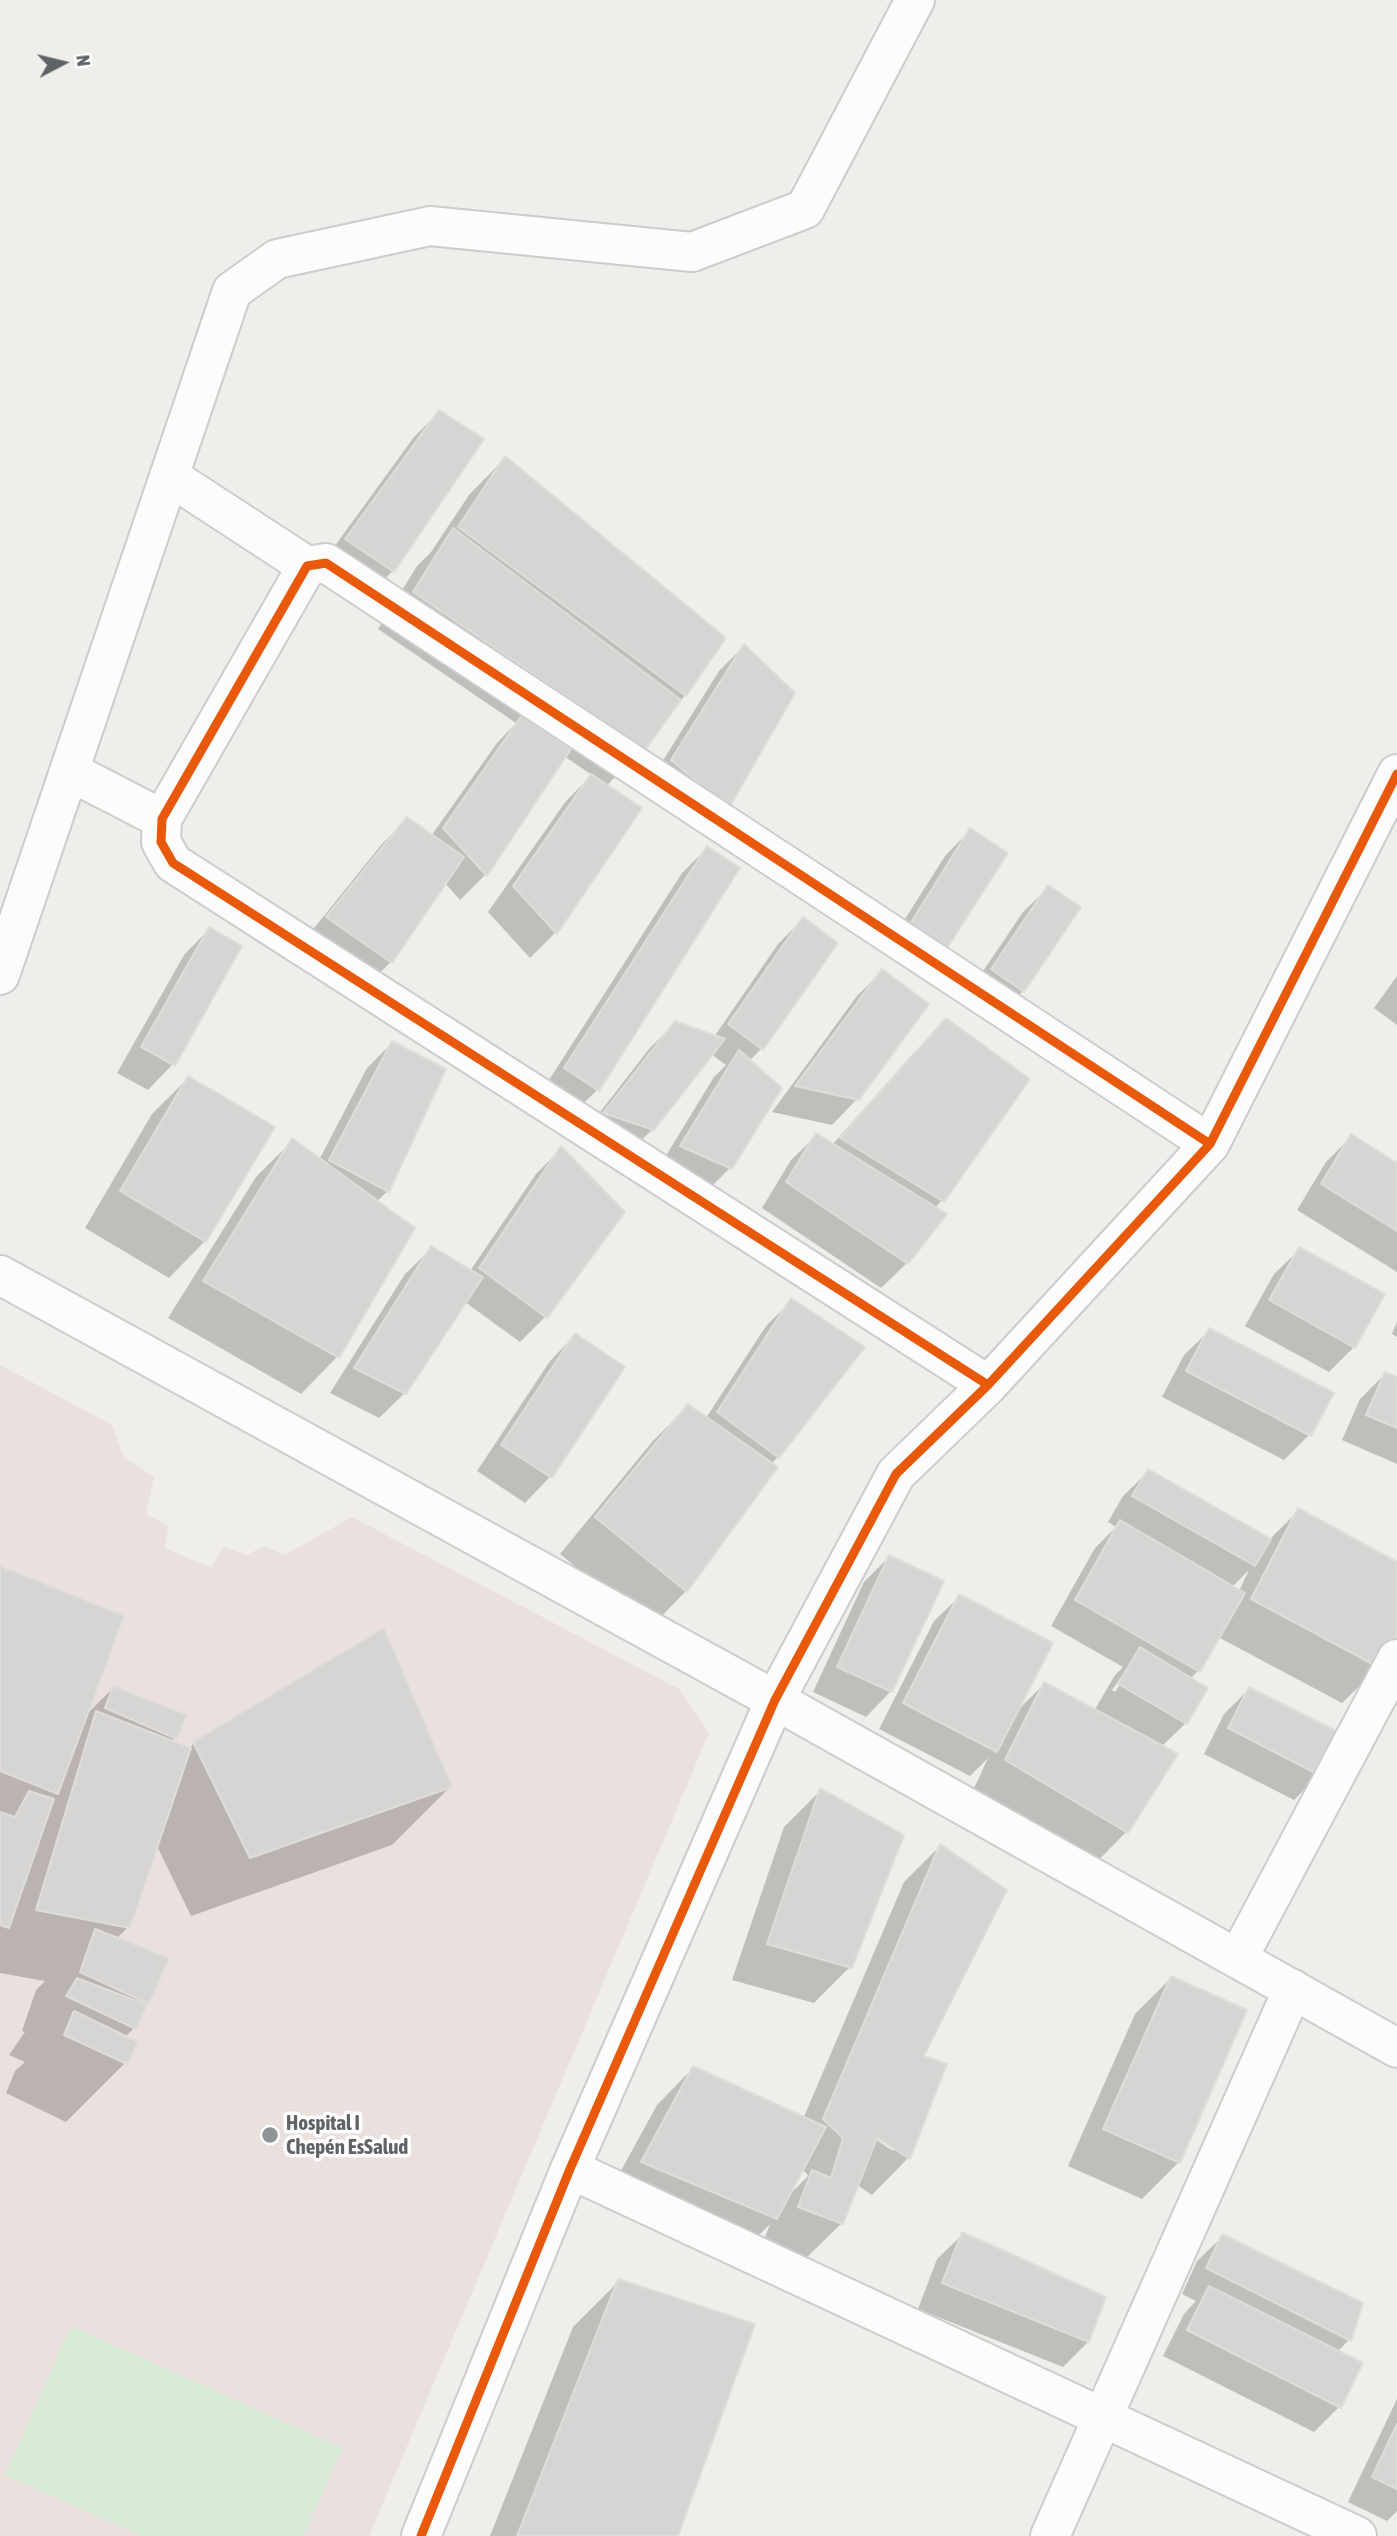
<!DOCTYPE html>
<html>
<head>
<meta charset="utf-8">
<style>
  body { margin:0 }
  #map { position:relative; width:1397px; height:2536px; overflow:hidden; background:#efeeea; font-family:"Asap Condensed",sans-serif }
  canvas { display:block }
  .north { position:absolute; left:28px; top:28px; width:70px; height:70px; -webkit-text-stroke:5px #fff; paint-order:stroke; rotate:83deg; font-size:19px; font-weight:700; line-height:28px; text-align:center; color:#5f6368 }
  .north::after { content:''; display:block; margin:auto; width:24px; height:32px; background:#5f6368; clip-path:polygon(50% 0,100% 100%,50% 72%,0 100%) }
</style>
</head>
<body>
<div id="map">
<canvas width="1397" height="2536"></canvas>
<div class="north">N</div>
</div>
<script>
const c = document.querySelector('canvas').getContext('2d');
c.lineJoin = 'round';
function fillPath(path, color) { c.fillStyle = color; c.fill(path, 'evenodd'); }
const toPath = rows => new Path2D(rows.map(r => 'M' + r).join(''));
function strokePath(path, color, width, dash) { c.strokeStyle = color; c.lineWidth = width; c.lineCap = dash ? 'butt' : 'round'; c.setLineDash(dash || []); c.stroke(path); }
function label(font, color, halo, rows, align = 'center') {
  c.font = font + ' "Asap Condensed",sans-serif'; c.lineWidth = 7; c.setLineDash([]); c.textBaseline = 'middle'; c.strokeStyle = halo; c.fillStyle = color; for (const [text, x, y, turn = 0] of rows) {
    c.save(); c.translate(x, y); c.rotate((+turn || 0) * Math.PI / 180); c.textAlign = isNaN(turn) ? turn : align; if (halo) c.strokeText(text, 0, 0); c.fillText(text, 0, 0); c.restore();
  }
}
fillPath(toPath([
  [0,1365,112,1425,124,1457,154,1477,146,1514,169,1526,164,1548,211,1567,224,1547,247,1555,264,1546,285,1555,352,1517,679,1689,709,1733,369,2536,0,2536]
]), '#eae0de');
fillPath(toPath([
  [71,2326,342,2448,303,2536,142,2536,5,2475]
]), '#d8ebd6');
fillPath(toPath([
  [439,412,393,571,367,596,321,565,414,437],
  [505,458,685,695,644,749,606,786,640,808,555,933,530,958,488,912,566,801,592,775,564,756,485,875,460,900,444,882,391,962,365,987,302,943,382,844,407,819,431,836,497,743,516,723,378,629,417,566,431,552,469,495],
  [744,646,728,807,647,786,719,671],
  [970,830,946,947,921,972,886,949,945,856],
  [707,848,597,1090,572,1115,540,1094,682,873],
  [1049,887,1023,991,998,1016,967,995,1023,912],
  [803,919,762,1048,749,1061,730,1168,705,1193,656,1172,714,1077,726,1065,711,1054,653,1129,627,1154,580,1138,649,1049,675,1023,714,1037,778,944],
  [209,929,173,1064,148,1090,117,1073,184,955],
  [882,971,857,1099,832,1125,772,1112,857,996],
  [1397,976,1397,1025,1374,1008],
  [946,1020,942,1200,935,1208,907,1263,881,1288,762,1208,791,1160,817,1135,832,1145,910,1057],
  [392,1043,388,1191,376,1202,412,1228,337,1357,301,1394,168,1318,256,1177,292,1141,319,1160,367,1068],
  [188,1078,205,1241,169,1278,85,1228,152,1114],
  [1351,1137,1397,1165,1397,1272,1297,1210,1326,1162],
  [561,1149,623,1212,545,1317,520,1342,465,1302,405,1393,379,1418,330,1393,405,1274,431,1249,470,1271,536,1174],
  [1300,1249,1354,1347,1329,1372,1245,1326,1274,1274],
  [791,1301,778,1457,771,1464,686,1591,650,1628,560,1554,652,1442,688,1406,706,1418,766,1326],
  [1397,1322,1397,1337,1392,1334],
  [1210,1330,1309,1435,1284,1460,1162,1397,1184,1355],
  [575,1335,623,1367,550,1477,525,1503,477,1471,550,1361],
  [1385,1374,1397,1379,1397,1464,1342,1440,1360,1399],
  [1149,1471,1269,1540,1298,1511,1397,1564,1397,1632,1379,1667,1342,1703,1218,1637,1198,1671,1190,1679,1206,1689,1186,1723,1161,1747,1176,1755,1126,1832,1090,1869,970,1797,988,1758,970,1776,879,1729,934,1621,960,1596,1017,1711,1044,1684,1094,1711,1115,1675,1123,1667,1051,1626,1095,1548,1116,1527,1108,1522,1123,1496],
  [1249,1570,1239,1591,1232,1587],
  [1121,1677,1125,1677,1115,1692,1112,1690],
  [889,1557,891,1691,866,1717,813,1692,864,1582],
  [0,1568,85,1716,113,1688,185,1716,172,1742,189,1749,194,1743,450,1787,392,1845,191,1916,156,1844,128,1927,116,1939,148,2003,134,2028,125,2037,125,2063,66,2122,6,2093,15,2071,25,2062,9,2055,25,2032,22,2031,36,1990,45,1981,0,1973],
  [1249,1689,1319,1775,1294,1800,1204,1754,1224,1714],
  [820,1791,850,1967,814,2003,732,1980,784,1827],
  [940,1846,922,2057,945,2065,908,2158,872,2195,857,2185,842,2223,805,2259,763,2243,770,2224,739,2255,606,2198,657,2105,693,2068,803,2119,904,1882],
  [871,2132,893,2147,893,2151,869,2135],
  [802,2169,808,2175,807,2177,789,2195],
  [1171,1978,1244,2011,1179,2162,1142,2199,1068,2166,1135,2014],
  [963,2234,1088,2342,1063,2367,918,2309,937,2259],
  [1223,2236,1361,2304,1349,2340,1337,2352,1339,2407,1314,2432,1163,2356,1184,2314,1196,2301,1182,2294,1197,2261],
  [619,2281,675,2536,490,2536,573,2327],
  [1397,2399,1397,2511,1387,2521,1348,2502]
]), '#0003');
const building = toPath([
  [439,410,484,439,394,572,345,539,439,410],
  [505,456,726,638,686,696,458,527,505,456],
  [453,528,681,700,645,750,413,592,453,528],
  [744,644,795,693,729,808,671,760,744,644],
  [522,715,571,749,487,876,443,828,522,715],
  [591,774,642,808,557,934,513,886,591,774],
  [407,817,464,857,392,963,326,917,407,817],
  [970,828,1008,853,947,948,910,924,970,828],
  [707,846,740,868,599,1091,564,1068,707,846],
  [1048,885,1081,907,1024,992,991,969,1048,885],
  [803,917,838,943,763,1050,728,1024,803,917],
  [209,927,242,946,175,1066,141,1047,209,927],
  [882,969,929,1004,859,1100,795,1086,882,969],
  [946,1018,1030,1079,944,1202,840,1138,946,1018],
  [675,1021,725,1039,654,1130,603,1113,675,1021],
  [392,1041,446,1069,389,1192,329,1160,392,1041],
  [739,1050,782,1088,732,1169,680,1146,739,1050],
  [188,1076,275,1127,206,1242,120,1191,188,1076],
  [816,1133,947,1214,908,1264,786,1182,816,1133],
  [1351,1134,1397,1163,1397,1231,1321,1184,1351,1134],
  [292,1138,415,1228,339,1358,203,1281,292,1138],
  [561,1146,625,1212,547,1318,479,1268,561,1146],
  [431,1246,483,1277,406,1394,354,1368,431,1246],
  [1299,1247,1385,1294,1355,1348,1269,1300,1299,1247],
  [791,1298,865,1347,779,1458,717,1412,791,1298],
  [1209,1328,1334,1393,1311,1436,1186,1371,1209,1328],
  [575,1333,625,1367,552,1478,501,1445,575,1333],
  [1385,1372,1397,1377,1397,1428,1366,1415,1385,1372],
  [688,1404,778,1467,687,1592,595,1517,688,1404],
  [1148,1469,1271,1539,1255,1566,1132,1496,1148,1469],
  [1298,1508,1397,1562,1397,1635,1380,1668,1251,1599,1298,1508],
  [1120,1520,1245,1593,1200,1672,1075,1600,1120,1520],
  [889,1555,944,1581,892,1692,837,1667,889,1555],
  [0,1566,124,1616,58,1794,0,1771,0,1566],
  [959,1594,1053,1643,997,1752,903,1703,959,1594],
  [384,1628,452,1787,250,1858,193,1742,384,1628],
  [1140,1647,1208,1688,1187,1724,1118,1684,1140,1647],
  [1044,1682,1178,1754,1128,1833,1005,1760,1044,1682],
  [113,1686,187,1715,177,1739,105,1708,113,1686],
  [1249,1687,1342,1734,1321,1776,1228,1728,1249,1687],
  [96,1711,191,1748,130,1928,36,1910,96,1711],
  [820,1788,904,1835,852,1968,767,1944,820,1788],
  [29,1791,54,1799,9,1928,0,1925,0,1812,15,1817,29,1791],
  [940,1844,1007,1890,924,2056,947,2064,910,2159,877,2138,843,2224,798,2207,812,2170,831,2178,843,2138,823,2119,940,1844],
  [95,1929,169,1958,149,2004,80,1972,95,1929],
  [1171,1976,1247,2010,1180,2163,1103,2129,1171,1976],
  [77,1978,147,2005,136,2029,66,1996,77,1978],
  [74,2011,138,2042,127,2064,64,2035,74,2011],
  [693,2066,826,2127,777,2219,641,2162,693,2066],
  [962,2232,1106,2297,1089,2342,942,2283,962,2232],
  [1222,2234,1363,2303,1351,2341,1206,2268,1222,2234],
  [618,2279,755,2324,678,2536,517,2536,618,2279],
  [1209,2286,1363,2363,1341,2408,1187,2330,1209,2286],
  [1397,2424,1397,2489,1372,2477,1397,2424]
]);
fillPath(building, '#d6d5d3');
strokePath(building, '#deddd9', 2);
const minor = toPath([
  [169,476,307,566],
  [69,771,162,819],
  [0,975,232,291,277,259,430,226,692,252,805,209,915,0],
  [0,1275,775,1700,1397,2048],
  [988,1385,173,863,161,842,162,819,307,566,326,563,1210,1144],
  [1238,1958,1397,1659],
  [570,2169,1357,2536],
  [421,2536,570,2169,775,1700,896,1474,988,1385,1210,1144,1397,774],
  [1050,2536,1293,1989]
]);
strokePath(minor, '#cbcccc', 42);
strokePath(minor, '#fdfcfc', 38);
strokePath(toPath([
  [988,1385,173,863,161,842,162,819,307,566,326,563,1210,1144],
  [421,2536,570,2169,775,1700,896,1474,988,1385,1210,1144,1397,774]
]), '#e8590c', 9);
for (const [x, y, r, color] of [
  [270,2135,9,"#919496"]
]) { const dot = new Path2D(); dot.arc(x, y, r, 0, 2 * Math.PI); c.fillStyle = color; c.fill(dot); strokePath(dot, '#fff', 2.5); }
label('bold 21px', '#5f6368', '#fff', [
  ["Hospital I",286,2123],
  ["Chepén EsSalud",286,2147]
], 'left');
</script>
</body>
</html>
